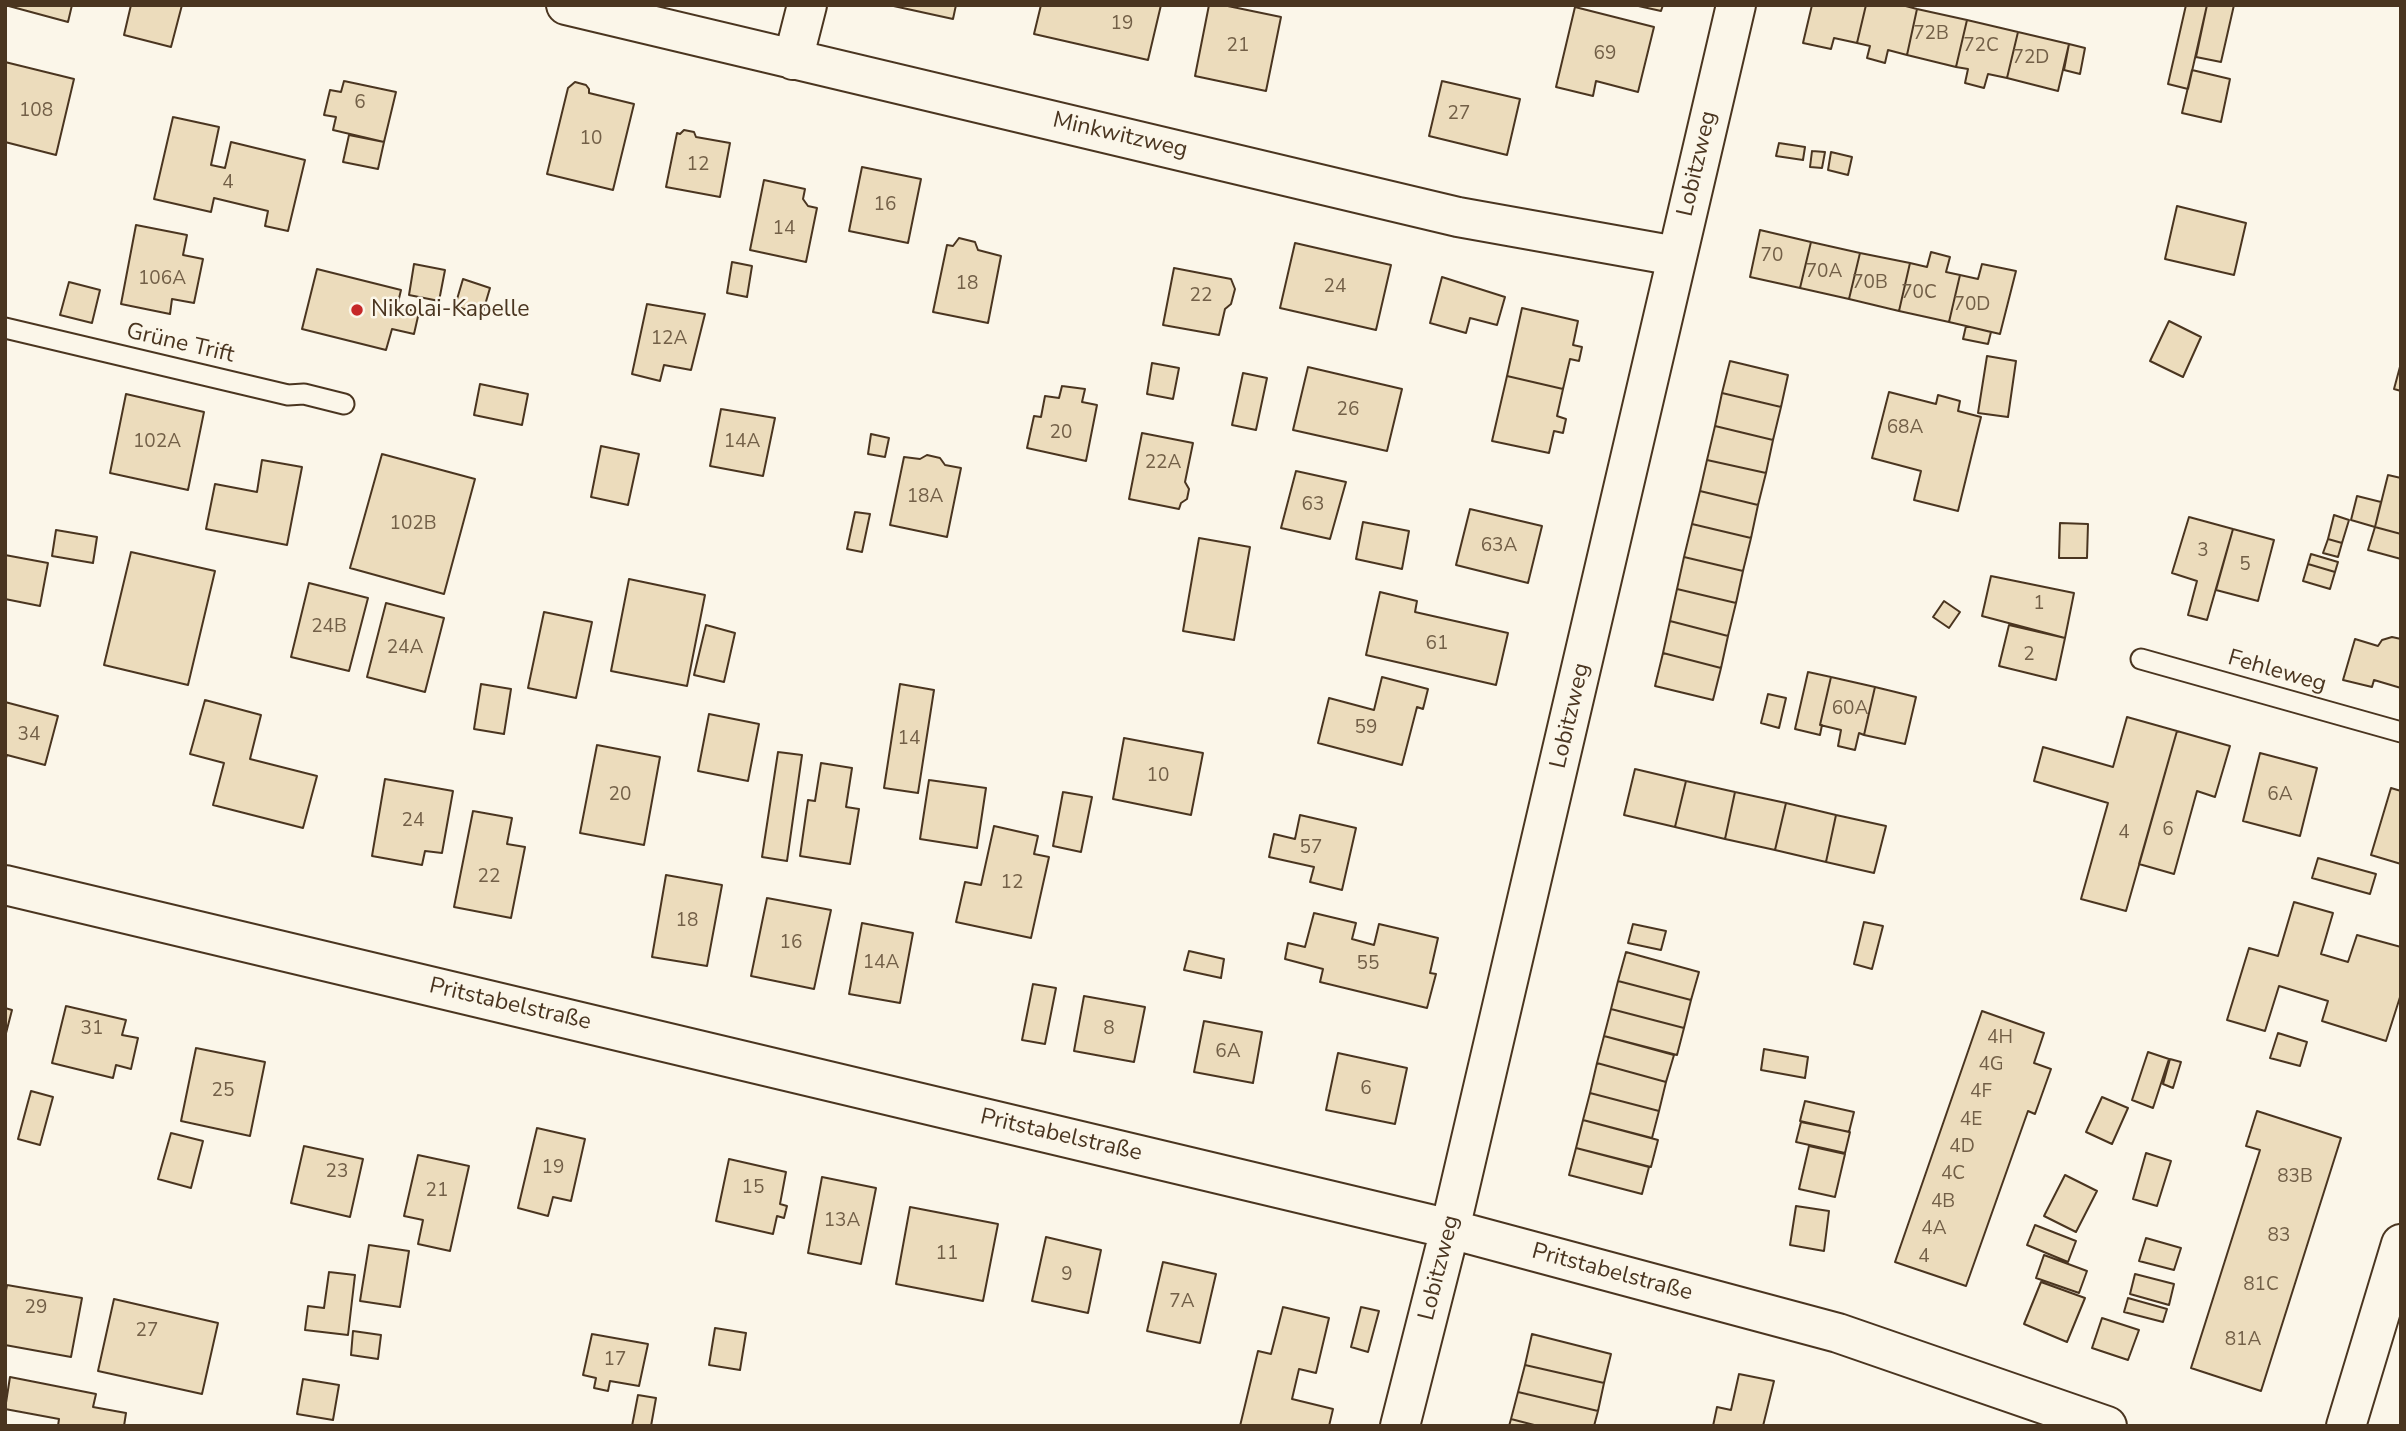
<!DOCTYPE html>
<html>
<head>
<meta charset="utf-8">
<style>
  body { margin:0 }
  #map { position:relative; width:2406px; height:1431px; overflow:hidden; background:#fbf6e9; font-family:"Nunito Sans",sans-serif }
  canvas { display:block }
  .frame { position:absolute; inset:0; border:7px solid #4a3520; pointer-events:none }
</style>
</head>
<body>
<div id="map">
<canvas width="2406" height="1431"></canvas>
<div class="frame"></div>
</div>
<script>
const c = document.querySelector('canvas').getContext('2d');
c.lineJoin = 'round';
function fillPath(path, color) { c.fillStyle = color; c.fill(path, 'evenodd'); }
const toPath = rows => new Path2D(rows.map(r => 'M' + r).join(''));
function strokePath(path, color, width, dash) { c.strokeStyle = color; c.lineWidth = width; c.lineCap = dash ? 'butt' : 'round'; c.setLineDash(dash || []); c.stroke(path); }
function label(font, color, halo, rows, align = 'center') {
  c.font = font + ' "Nunito Sans",sans-serif'; c.lineWidth = 5; c.setLineDash([]); c.textBaseline = 'middle'; c.strokeStyle = halo; c.fillStyle = color; for (const [text, x, y, turn = 0] of rows) {
    c.save(); c.translate(x, y); c.rotate((+turn || 0) * Math.PI / 180); c.textAlign = isNaN(turn) ? turn : align; if (halo) c.strokeText(text, 0, 0); c.fillText(text, 0, 0); c.restore();
  }
}
const building = toPath([
  [5,5,72,5,68,22,5,5],
  [131,5,182,5,171,47,124,35,131,5],
  [889,5,956,5,953,19,889,5],
  [1041,5,1161,5,1148,60,1034,34,1041,5],
  [1209,5,1223,5,1281,17,1266,91,1195,76,1209,5],
  [1634,5,1663,5,1661,11,1634,5],
  [1812,5,1866,5,1857,43,1834,38,1831,49,1803,43,1812,5],
  [1866,5,1902,5,1917,9,1907,55,1888,50,1885,63,1867,58,1870,46,1857,43,1866,5],
  [2186,5,2207,5,2188,89,2168,84,2186,5],
  [2207,5,2234,5,2221,62,2196,57,2207,5],
  [1575,7,1654,27,1638,92,1596,81,1593,96,1556,87,1575,7],
  [1917,9,1967,20,1956,67,1907,55,1917,9],
  [1967,20,2018,32,2007,78,1988,74,1984,88,1965,83,1968,69,1956,67,1967,20],
  [2018,32,2069,44,2058,91,2007,78,2018,32],
  [2069,44,2085,48,2080,74,2064,70,2069,44],
  [5,62,74,79,56,155,5,142,5,62],
  [2192,70,2230,79,2221,122,2182,113,2192,70],
  [344,81,396,92,384,142,333,130,336,117,324,115,330,90,341,92,344,81],
  [1442,81,1520,99,1507,155,1429,136,1442,81],
  [575,82,586,85,589,89,589,93,634,104,613,190,547,174,568,88,575,82],
  [173,117,219,127,211,165,225,168,231,142,305,160,288,231,265,226,268,211,214,198,211,212,154,199,173,117],
  [684,130,694,132,696,137,730,143,720,197,666,187,677,133,680,134,684,130],
  [349,135,384,142,378,169,343,162,349,135],
  [1779,143,1805,147,1803,160,1776,156,1779,143],
  [1812,151,1825,152,1822,168,1810,167,1812,151],
  [1831,152,1852,157,1848,175,1828,170,1831,152],
  [862,167,921,179,908,243,849,231,862,167],
  [764,180,805,189,803,199,808,206,817,208,806,262,750,250,764,180],
  [2177,206,2246,223,2234,275,2165,259,2177,206],
  [136,225,187,235,183,255,203,259,194,303,172,299,170,314,121,304,136,225],
  [1760,230,1811,242,1800,288,1750,277,1760,230],
  [959,238,975,242,978,250,1001,256,988,323,933,312,947,245,953,246,959,238],
  [1811,242,1860,253,1849,299,1800,288,1811,242],
  [1295,243,1391,265,1376,330,1280,308,1295,243],
  [1931,252,1950,257,1946,272,1960,275,1949,322,1899,311,1910,263,1927,267,1931,252],
  [1860,253,1910,263,1899,311,1849,299,1860,253],
  [732,262,752,266,747,297,727,293,732,262],
  [414,264,445,270,439,301,409,295,414,264],
  [1982,264,2016,271,2000,334,1949,322,1960,275,1978,279,1982,264],
  [1174,268,1231,279,1235,289,1231,304,1225,309,1219,335,1163,325,1174,268],
  [317,269,401,290,397,307,419,312,414,334,392,329,386,350,302,329,317,269],
  [1442,277,1505,297,1497,325,1470,318,1466,333,1430,323,1442,277],
  [463,279,490,288,482,315,455,306,463,279],
  [69,282,100,290,92,323,60,315,69,282],
  [647,304,705,314,691,370,664,365,660,381,632,374,647,304],
  [1522,308,1578,321,1573,345,1582,347,1579,361,1570,359,1563,389,1507,376,1522,308],
  [2169,321,2201,337,2183,377,2150,361,2169,321],
  [1966,326,1991,332,1988,344,1963,339,1966,326],
  [1987,356,2016,361,2008,417,1978,413,1987,356],
  [1730,361,1788,375,1781,407,1722,393,1730,361],
  [1152,363,1179,368,1173,399,1147,394,1152,363],
  [2401,363,2401,391,2394,389,2401,363],
  [1308,367,1402,389,1387,451,1293,430,1308,367],
  [1243,373,1267,378,1256,430,1232,425,1243,373],
  [1507,376,1563,389,1557,416,1566,419,1563,433,1554,431,1549,453,1492,441,1507,376],
  [480,384,528,394,522,425,474,415,480,384],
  [1062,386,1085,389,1082,402,1097,405,1086,461,1027,448,1034,416,1041,417,1045,396,1059,398,1062,386],
  [1889,392,1936,404,1938,395,1960,401,1958,411,1981,417,1958,511,1914,500,1921,471,1872,458,1889,392],
  [1722,393,1781,407,1773,440,1715,426,1722,393],
  [126,394,204,412,188,490,110,473,126,394],
  [721,409,775,418,763,476,710,466,721,409],
  [1715,426,1773,440,1766,473,1707,460,1715,426],
  [1142,433,1193,443,1185,482,1189,489,1187,499,1181,503,1179,509,1129,499,1142,433],
  [871,434,889,438,885,457,868,454,871,434],
  [601,446,639,454,628,505,591,497,601,446],
  [382,454,475,479,444,594,350,568,382,454],
  [927,455,940,458,945,465,961,468,947,537,890,525,904,457,920,459,927,455],
  [262,460,302,467,287,545,206,529,215,484,257,492,262,460],
  [1707,460,1766,473,1758,505,1700,491,1707,460],
  [1296,471,1346,482,1330,539,1281,528,1296,471],
  [2388,475,2401,478,2401,534,2375,527,2388,475],
  [1700,491,1758,505,1751,538,1692,524,1700,491],
  [2357,496,2381,502,2375,527,2351,520,2357,496],
  [1470,509,1542,526,1528,583,1456,565,1470,509],
  [855,512,870,514,862,552,847,549,855,512],
  [2334,515,2349,520,2342,543,2328,539,2334,515],
  [2189,517,2233,529,2207,620,2188,615,2197,581,2172,573,2189,517],
  [1363,522,1409,531,1402,569,1356,559,1363,522],
  [2060,523,2088,524,2087,558,2059,558,2060,523],
  [1692,524,1751,538,1743,571,1684,557,1692,524],
  [2375,527,2401,534,2401,559,2368,550,2375,527],
  [2233,529,2274,540,2258,601,2216,590,2233,529],
  [56,530,97,537,93,563,52,556,56,530],
  [1199,538,1250,547,1234,640,1183,631,1199,538],
  [2328,539,2342,543,2338,557,2323,553,2328,539],
  [131,552,215,571,188,685,104,665,131,552],
  [2311,554,2338,562,2335,572,2308,564,2311,554],
  [5,555,48,563,40,606,5,599,5,555],
  [1684,557,1743,571,1736,603,1677,589,1684,557],
  [2308,564,2335,572,2330,589,2303,581,2308,564],
  [1991,576,2074,593,2065,638,1982,616,1991,576],
  [629,579,705,595,687,686,611,671,629,579],
  [309,583,368,598,349,671,291,657,309,583],
  [1677,589,1736,603,1728,636,1670,621,1677,589],
  [1380,592,1417,601,1415,612,1508,633,1496,685,1366,655,1380,592],
  [1944,601,1960,612,1949,628,1933,617,1944,601],
  [386,603,444,618,425,692,367,677,386,603],
  [544,612,592,622,576,698,528,688,544,612],
  [1670,621,1728,636,1721,668,1663,653,1670,621],
  [706,625,735,633,724,682,694,675,706,625],
  [2009,625,2065,638,2056,680,1999,666,2009,625],
  [2392,637,2401,639,2401,688,2374,680,2372,687,2343,680,2355,639,2378,646,2382,640,2392,637],
  [1663,653,1721,668,1713,700,1655,686,1663,653],
  [1808,672,1831,677,1820,725,1822,725,1820,735,1795,729,1808,672],
  [1382,677,1428,689,1423,709,1417,707,1402,765,1318,743,1329,698,1374,710,1382,677],
  [1831,677,1875,687,1864,735,1859,733,1855,750,1838,746,1841,730,1820,725,1831,677],
  [481,684,511,689,504,734,474,729,481,684],
  [900,684,934,690,918,793,884,788,900,684],
  [1875,687,1916,697,1905,744,1864,735,1875,687],
  [1768,694,1786,698,1779,728,1761,723,1768,694],
  [205,700,261,715,250,759,317,776,303,828,213,805,224,763,190,754,205,700],
  [5,702,58,716,45,765,7,755,5,761,5,702],
  [709,714,759,724,748,781,698,771,709,714],
  [2127,717,2177,731,2126,911,2081,899,2108,803,2034,781,2043,747,2113,767,2127,717],
  [2177,731,2230,746,2215,797,2197,791,2174,874,2139,864,2177,731],
  [1124,738,1203,753,1191,815,1113,799,1124,738],
  [597,745,660,757,644,845,580,833,597,745],
  [778,752,802,755,787,861,762,857,778,752],
  [2260,753,2317,768,2300,836,2243,821,2260,753],
  [821,763,852,768,846,807,859,809,850,864,800,856,808,800,815,801,821,763],
  [1635,769,1686,781,1675,827,1624,815,1635,769],
  [385,779,453,791,442,853,425,851,422,865,372,856,385,779],
  [929,780,986,788,977,848,920,839,929,780],
  [1686,781,1735,792,1725,839,1675,827,1686,781],
  [2391,788,2401,791,2401,864,2371,855,2391,788],
  [1063,792,1092,797,1081,852,1053,846,1063,792],
  [1735,792,1786,803,1775,850,1725,839,1735,792],
  [1786,803,1836,815,1826,862,1775,850,1786,803],
  [473,811,512,818,507,844,525,847,511,918,454,907,473,811],
  [1300,815,1356,828,1342,890,1310,882,1314,867,1269,857,1274,834,1295,839,1300,815],
  [1836,815,1886,826,1874,873,1826,862,1836,815],
  [994,826,1038,836,1034,854,1049,857,1031,938,956,922,965,882,981,885,994,826],
  [2318,858,2376,874,2370,894,2312,878,2318,858],
  [666,875,722,885,707,966,652,957,666,875],
  [767,898,831,910,814,989,751,976,767,898],
  [2294,902,2333,913,2321,954,2348,962,2357,935,2401,947,2401,994,2386,1041,2322,1021,2328,1001,2279,986,2265,1031,2227,1020,2249,948,2278,956,2294,902],
  [1314,913,1356,923,1352,939,1374,945,1379,924,1438,938,1430,973,1436,974,1427,1008,1320,982,1323,969,1285,959,1288,943,1305,947,1314,913],
  [1864,922,1883,926,1872,969,1854,964,1864,922],
  [862,923,913,933,900,1003,849,994,862,923],
  [1633,924,1666,931,1661,950,1628,943,1633,924],
  [1189,951,1224,959,1221,978,1184,970,1189,951],
  [1626,952,1699,972,1691,1000,1618,981,1626,952],
  [1618,981,1691,1000,1684,1028,1611,1009,1618,981],
  [1033,984,1056,988,1045,1044,1022,1040,1033,984],
  [1084,996,1145,1007,1134,1062,1074,1051,1084,996],
  [66,1006,126,1020,122,1035,138,1038,131,1069,116,1065,113,1078,52,1063,66,1006],
  [5,1008,12,1010,5,1037,5,1008],
  [1611,1009,1684,1028,1677,1055,1604,1036,1611,1009],
  [1982,1011,2044,1033,2034,1063,2051,1069,2035,1114,2028,1111,1966,1286,1895,1262,1982,1011],
  [1204,1021,1262,1032,1253,1083,1194,1072,1204,1021],
  [2278,1033,2307,1042,2300,1066,2270,1058,2278,1033],
  [1604,1036,1674,1055,1666,1082,1597,1063,1604,1036],
  [196,1048,265,1062,250,1136,181,1121,196,1048],
  [1764,1049,1808,1057,1805,1078,1761,1070,1764,1049],
  [2148,1052,2169,1059,2153,1108,2132,1100,2148,1052],
  [1338,1053,1407,1068,1395,1124,1326,1110,1338,1053],
  [2170,1059,2181,1062,2173,1088,2163,1084,2170,1059],
  [1597,1063,1666,1082,1659,1111,1590,1093,1597,1063],
  [31,1091,53,1097,40,1145,18,1139,31,1091],
  [1590,1093,1659,1111,1652,1138,1583,1120,1590,1093],
  [2102,1097,2128,1108,2112,1144,2086,1132,2102,1097],
  [1805,1101,1854,1112,1849,1132,1800,1121,1805,1101],
  [2257,1111,2341,1138,2261,1391,2191,1368,2260,1150,2246,1146,2257,1111],
  [1583,1120,1658,1140,1651,1167,1576,1148,1583,1120],
  [1801,1122,1850,1132,1845,1153,1796,1142,1801,1122],
  [537,1128,585,1139,571,1201,553,1197,548,1216,518,1208,537,1128],
  [171,1133,203,1141,191,1188,158,1179,171,1133],
  [304,1146,363,1159,350,1217,291,1203,304,1146],
  [1809,1146,1845,1154,1835,1197,1799,1189,1809,1146],
  [1576,1148,1649,1167,1642,1194,1569,1175,1576,1148],
  [2146,1153,2171,1161,2157,1206,2133,1199,2146,1153],
  [418,1155,469,1166,450,1251,418,1244,423,1220,404,1216,418,1155],
  [729,1159,786,1172,780,1204,787,1206,784,1218,777,1216,773,1234,716,1221,729,1159],
  [2065,1175,2097,1191,2076,1232,2044,1216,2065,1175],
  [822,1177,876,1188,861,1264,808,1253,822,1177],
  [1796,1206,1829,1211,1824,1251,1790,1245,1796,1206],
  [910,1207,998,1224,983,1301,896,1284,910,1207],
  [2035,1225,2076,1241,2068,1262,2027,1245,2035,1225],
  [1046,1237,1101,1250,1088,1313,1032,1301,1046,1237],
  [2146,1238,2181,1248,2174,1270,2139,1261,2146,1238],
  [369,1245,409,1251,400,1307,360,1301,369,1245],
  [2044,1255,2087,1271,2079,1293,2036,1278,2044,1255],
  [1163,1262,1216,1274,1200,1343,1147,1331,1163,1262],
  [329,1272,355,1275,348,1335,305,1330,308,1306,324,1308,329,1272],
  [2135,1274,2174,1284,2169,1305,2130,1294,2135,1274],
  [2041,1282,2085,1298,2067,1342,2024,1324,2041,1282],
  [7,1285,82,1298,71,1357,5,1345,5,1296,7,1285],
  [2128,1298,2167,1309,2163,1322,2124,1312,2128,1298],
  [114,1299,218,1323,202,1394,98,1371,114,1299],
  [1283,1307,1329,1318,1316,1373,1299,1369,1292,1399,1333,1409,1329,1426,1240,1426,1258,1351,1271,1354,1283,1307],
  [1361,1307,1379,1311,1368,1352,1351,1347,1361,1307],
  [2102,1318,2139,1330,2128,1360,2092,1348,2102,1318],
  [715,1328,746,1333,740,1370,709,1365,715,1328],
  [353,1331,381,1335,378,1359,351,1355,353,1331],
  [592,1334,648,1344,639,1386,610,1381,608,1391,594,1388,596,1378,583,1375,592,1334],
  [1532,1334,1611,1354,1604,1383,1525,1365,1532,1334],
  [1525,1365,1604,1383,1598,1411,1518,1392,1525,1365],
  [1739,1374,1774,1381,1763,1426,1713,1426,1717,1407,1731,1410,1739,1374],
  [10,1377,96,1394,93,1407,126,1413,124,1426,58,1426,59,1419,5,1409,10,1377],
  [303,1379,339,1385,333,1420,297,1414,303,1379],
  [1518,1392,1598,1411,1594,1426,1538,1426,1511,1419,1518,1392],
  [638,1395,656,1398,651,1426,632,1426,638,1395],
  [1511,1419,1538,1426,1509,1426,1511,1419]
]);
fillPath(building, '#ecdcbc');
strokePath(building, '#4a3520', 2);
const lane = toPath([
  [5,328,288,395,304,394,344,404],
  [2141,659,2401,732]
]);
const street = toPath([
  [566,5,1458,217,1676,256],
  [793,60,807,5],
  [5,885,1450,1229,1838,1333,2107,1426],
  [1400,1426,1450,1229,1736,5],
  [2346,1426,2401,1244]
]);
strokePath(lane, '#4a3520', 23);
strokePath(street, '#4a3520', 42);
strokePath(lane, '#fbf6e9', 19);
strokePath(street, '#fbf6e9', 38);
for (const [x, y, r, color] of [
  [357,310,7,"#c62828"]
]) { const dot = new Path2D(); dot.arc(x, y, r, 0, 2 * Math.PI); c.fillStyle = color; c.fill(dot); strokePath(dot, '#fbf6e9', 2.5); }
label('19px', '#725f47', null, [
  ["19",1122,24],
  ["72B",1931,34],
  ["21",1238,46],
  ["72C",1981,46],
  ["69",1605,54],
  ["72D",2031,58],
  ["6",360,103],
  ["108",36,111],
  ["27",1459,114],
  ["10",591,139],
  ["12",698,165],
  ["4",228,183],
  ["16",885,205],
  ["14",784,229],
  ["70",1772,256],
  ["70A",1824,272],
  ["106A",162,279],
  ["70B",1870,283],
  ["18",967,284],
  ["24",1335,287],
  ["70C",1919,293],
  ["22",1201,296],
  ["70D",1972,305],
  ["12A",669,339],
  ["26",1348,410],
  ["68A",1905,428],
  ["20",1061,433],
  ["102A",157,442],
  ["14A",742,442],
  ["22A",1163,463],
  ["18A",925,497],
  ["63",1313,505],
  ["102B",413,524],
  ["63A",1499,546],
  ["3",2203,551],
  ["5",2245,565],
  ["1",2039,604],
  ["24B",329,627],
  ["61",1437,644],
  ["24A",405,648],
  ["2",2029,655],
  ["60A",1850,709],
  ["59",1366,728],
  ["34",29,735],
  ["14",909,739],
  ["10",1158,776],
  ["20",620,795],
  ["6A",2280,795],
  ["24",413,821],
  ["6",2168,830],
  ["4",2124,833],
  ["57",1311,848],
  ["22",489,877],
  ["12",1012,883],
  ["18",687,921],
  ["16",791,943],
  ["14A",881,963],
  ["55",1368,964],
  ["31",92,1029],
  ["8",1109,1029],
  ["4H",2000,1038],
  ["6A",1228,1052],
  ["4G",1991,1065],
  ["6",1366,1089],
  ["25",223,1091],
  ["4F",1981,1092],
  ["4E",1971,1120],
  ["4D",1962,1147],
  ["19",553,1168],
  ["23",337,1172],
  ["4C",1953,1174],
  ["83B",2295,1177],
  ["15",753,1188],
  ["21",437,1191],
  ["4B",1943,1202],
  ["13A",842,1221],
  ["4A",1934,1229],
  ["83",2279,1236],
  ["11",947,1254],
  ["4",1924,1257],
  ["9",1067,1275],
  ["81C",2261,1285],
  ["7A",1182,1302],
  ["29",36,1308],
  ["27",147,1331],
  ["81A",2243,1340],
  ["17",615,1360]
]);
label('23px', '#4a3520', '#fbf6e9', [
  ["Minkwitzweg",1120,136,13],
  ["Lobitzweg",1698,164,-77],
  ["Grüne Trift",180,344,13],
  ["Fehleweg",2277,672,16],
  ["Lobitzweg",1571,716,-77],
  ["Pritstabelstraße",510,1005,13],
  ["Pritstabelstraße",1061,1136,13],
  ["Lobitzweg",1440,1268,-76],
  ["Pritstabelstraße",1612,1273,15]
]);
label('23px', '#4a3520', '#fbf6e9', [
  ["Nikolai-Kapelle",371,310]
], 'left');
</script>
</body>
</html>
